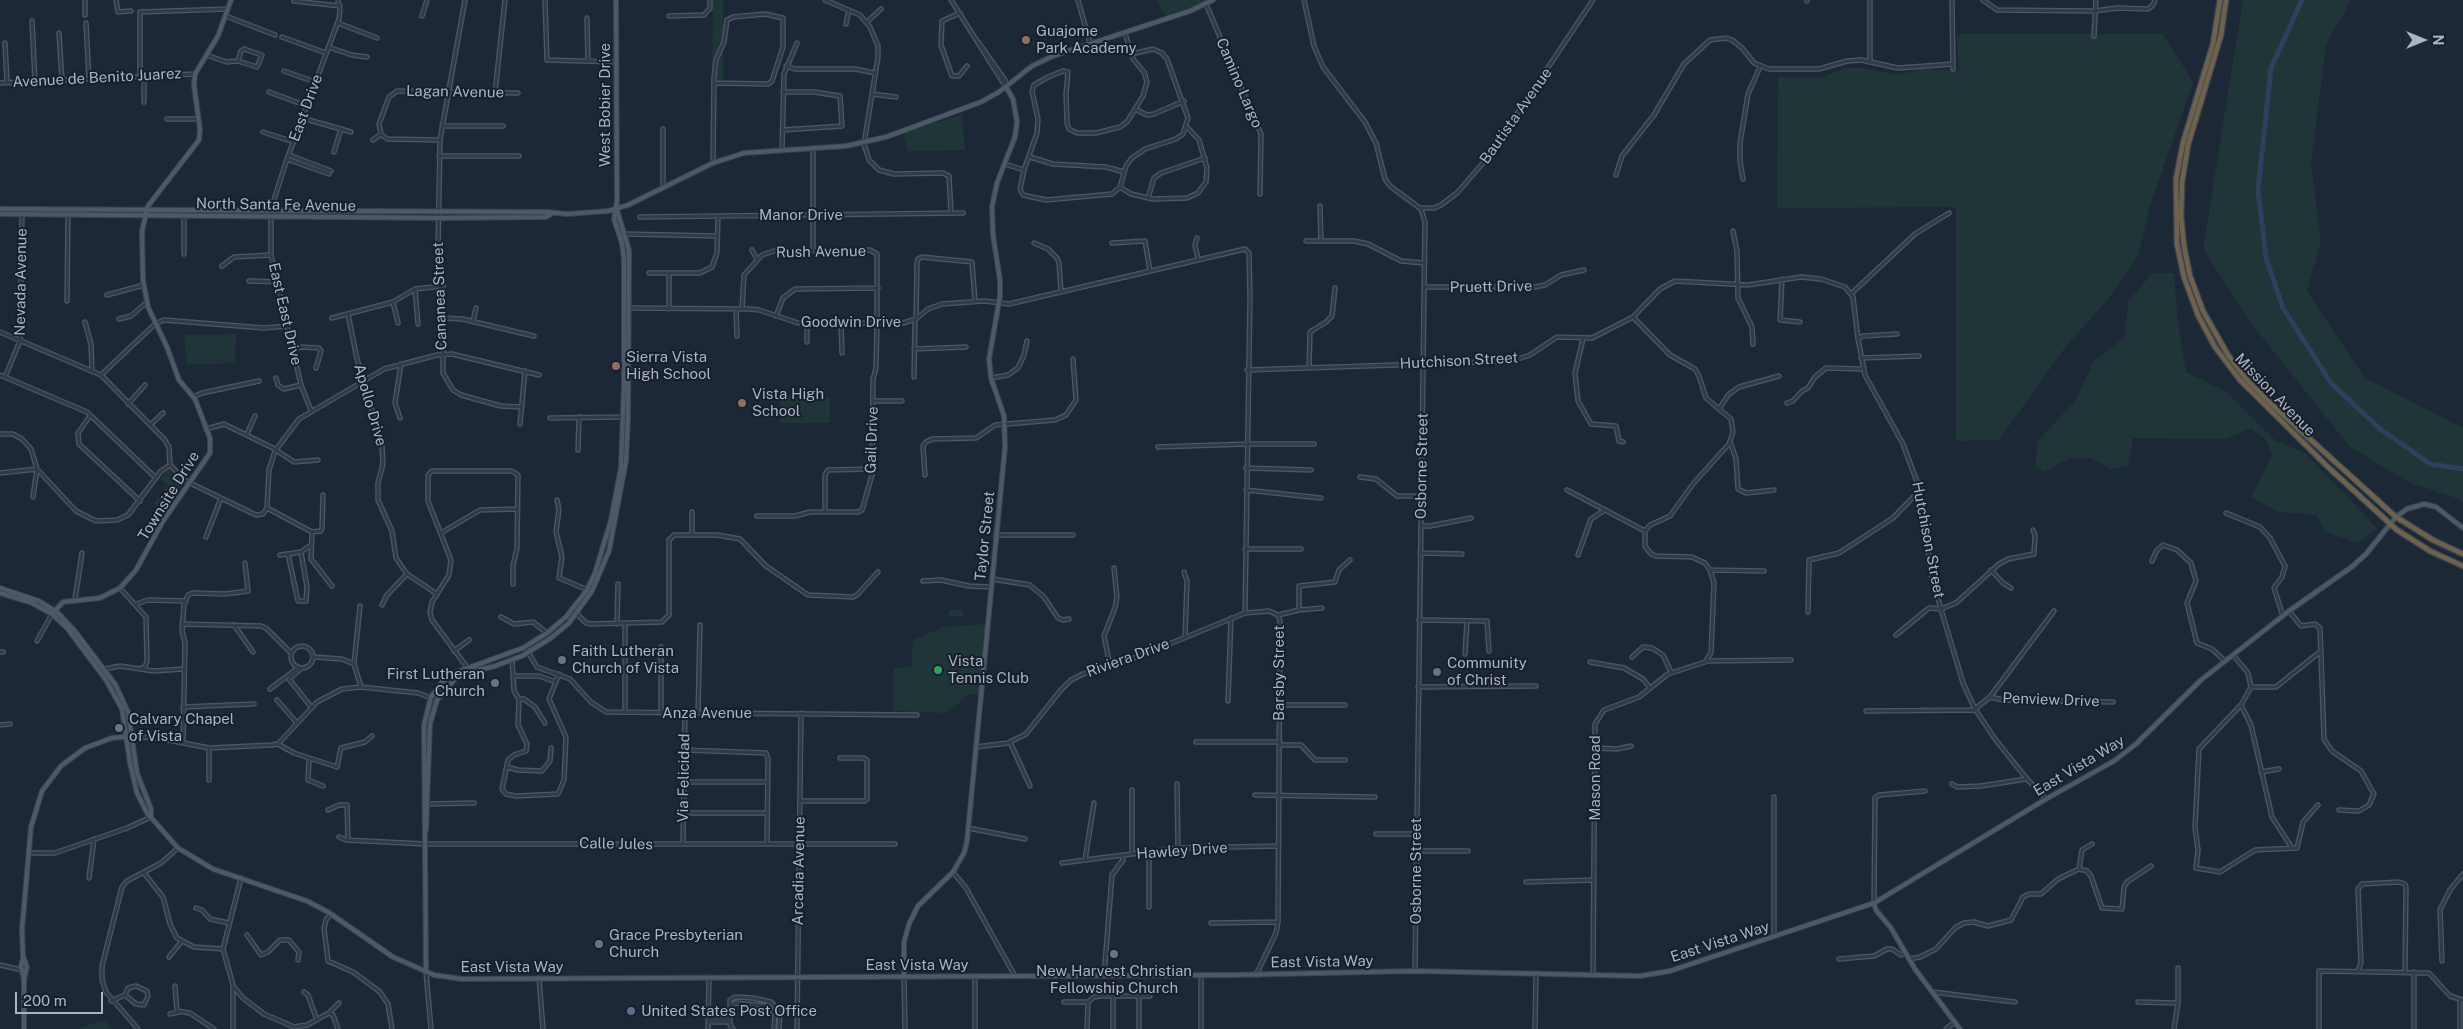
<!DOCTYPE html>
<html>
<head>
<meta charset="utf-8">
<style>
  body { margin:0 }
  #map { position:relative; width:2463px; height:1029px; overflow:hidden; background:#1d2837; font-family:"Public Sans",sans-serif }
  canvas { display:block }
  .north { position:absolute; left:2398px; top:15px; width:50px; height:50px; -webkit-text-stroke:4px #171f2c; paint-order:stroke; rotate:90deg; font-size:14px; font-weight:700; line-height:20px; text-align:center; color:#aab4c5 }
  .north::after { content:''; display:block; margin:auto; width:18px; height:22px; background:#aab4c5; clip-path:polygon(50% 0,100% 100%,50% 72%,0 100%) }
  .scale { position:absolute; left:15px; top:992px; width:88px; height:22px; box-sizing:border-box; border:2px solid #aab4c5; border-top:0; padding-left:6px; font-size:15px; line-height:18px; white-space:nowrap; color:#aab4c5; -webkit-text-stroke:4px #171f2c; paint-order:stroke }
</style>
</head>
<body>
<div id="map">
<canvas width="2463" height="1029"></canvas>
<div class="north">N</div>
<div class="scale">200 m</div>
</div>
<script>
const c = document.querySelector('canvas').getContext('2d');
c.lineJoin = 'round';
function fillPath(path, color) { c.fillStyle = color; c.fill(path, 'evenodd'); }
const toPath = rows => new Path2D(rows.map(r => 'M' + r).join(''));
function strokePath(path, color, width, dash) { c.strokeStyle = color; c.lineWidth = width; c.lineCap = dash ? 'butt' : 'round'; c.setLineDash(dash || []); c.stroke(path); }
function label(font, color, halo, rows, align = 'center') {
  c.font = font + ' "Public Sans",sans-serif'; c.lineWidth = 4; c.setLineDash([]); c.textBaseline = 'middle'; c.strokeStyle = halo; c.fillStyle = color; for (const [text, x, y, turn = 0] of rows) {
    c.save(); c.translate(x, y); c.rotate((+turn || 0) * Math.PI / 180); c.textAlign = isNaN(turn) ? turn : align; if (halo) c.strokeText(text, 0, 0); c.fillText(text, 0, 0); c.restore();
  }
}
fillPath(toPath([
  [713,0,723,0,723,83,712,82],
  [1156,0,1210,0,1167,18],
  [2243,0,2351,0,2326,45,2311,163,2321,241,2307,291,2365,378,2463,428,2463,504,2459,499,2408,482,2349,446,2250,322,2203,249],
  [1957,34,2163,34,2193,82,2150,206,2138,256,2108,299,2064,349,1999,440,1956,441,1956,207,1777,208,1778,77,1823,77,1845,68,1863,68,1897,75,1923,69,1959,71],
  [962,115,965,150,908,151,903,132],
  [2152,273,2174,273,2178,322,2186,372,2226,392,2276,441,2305,453,2377,528,2359,543,2325,532,2316,515,2279,512,2251,497,2272,456,2266,440,2251,428,2227,439,2133,438,2128,465,2111,469,2090,458,2068,459,2044,472,2036,467,2037,442,2075,401,2093,362,2125,337,2128,302],
  [236,334,235,363,187,365,184,335],
  [780,397,830,397,830,423,780,423],
  [166,470,169,470,182,483,164,511,154,504,168,485,160,479],
  [949,610,962,610,964,616,949,617],
  [987,624,980,695,969,694,947,713,893,711,894,668,911,667,913,640,944,627],
  [105,1020,113,1029,78,1029,94,1023]
]), '#1f3538');
strokePath(toPath([
  [2302,0,2271,68,2258,190,2266,258,2283,308,2331,383,2379,428,2430,464,2463,469]
]), '#2d415e', 5);
const minor = toPath([
  [85,0,85,15],
  [116,0,118,12,131,11],
  [465,0,440,140,438,251,443,286,443,373,453,390,461,395,501,406,522,407],
  [545,0,547,60,616,62],
  [825,0,860,15,870,27,878,46,878,57,864,144,869,160,879,170,894,174,943,173,949,176,951,213],
  [951,0,1006,87],
  [1078,0,1090,43],
  [1304,0,1314,46,1323,67,1365,122,1376,143,1385,179,1390,186,1421,209,1425,222,1415,971],
  [1870,0,1870,62],
  [1952,0,1953,69],
  [1983,0,1997,10,2094,11,2117,8,2148,9,2153,5,2155,0],
  [294,1,340,6],
  [1807,1,1807,0],
  [1206,4,1261,134,1260,194],
  [960,13,942,21,941,45,952,76,959,76,967,66],
  [226,16,275,35],
  [422,16,427,0],
  [669,16,704,15,710,8,710,0],
  [587,18,588,61],
  [32,21,35,81],
  [867,22,881,9],
  [86,23,89,79],
  [338,23,377,38],
  [846,24,849,10],
  [59,33,62,80],
  [1125,33,1133,59,1144,72,1147,82,1143,96,1127,122,1120,127,1096,133,1077,133,1069,129,1067,123,1066,94,1068,72,1063,71,1048,77,1034,85,1032,91,1038,119,1037,133,1024,170,1020,189,1023,195,1046,200,1112,194,1120,187,1126,166,1132,158,1145,149,1176,139,1183,134,1188,118,1167,59,1162,53,1153,49,1132,54],
  [2094,36,2096,0],
  [282,37,326,53],
  [5,43,7,82],
  [979,43,1005,80,1006,87],
  [328,47,352,55,367,57],
  [244,49,262,55,257,67,238,61,241,51,244,49],
  [206,55,227,62,238,61],
  [786,66,795,69,855,69,875,73],
  [284,71,315,82],
  [144,76,144,102],
  [140,77,140,12,228,9],
  [0,83,195,74],
  [269,92,307,106],
  [495,93,505,0],
  [872,94,896,97],
  [1135,109,1147,115,1154,114,1184,101],
  [302,118,351,132],
  [167,119,198,119],
  [442,126,503,126],
  [663,129,663,186],
  [783,130,842,126,840,96,814,92,783,92],
  [263,132,294,142],
  [381,134,379,124,389,97,397,91,518,93],
  [381,134,387,139,440,140],
  [373,140,381,134],
  [813,149,813,251],
  [782,150,784,74,797,43],
  [334,152,341,129],
  [289,155,331,171],
  [439,156,519,156],
  [1030,157,1053,164,1106,167,1124,172],
  [287,159,329,174],
  [713,163,714,77,716,60,724,42,727,20,733,17,765,14,783,18,783,47,772,81,768,84,714,83],
  [1005,164,1024,170],
  [1616,175,1622,156,1654,115,1684,64,1710,40,1726,38,1732,40,1742,48,1754,63,1769,69,1819,69,1847,61,1861,60,1898,68,1953,64],
  [1743,179,1740,161,1740,143,1748,94,1760,67],
  [1120,187,1131,194,1153,199,1187,198,1198,193,1206,182,1207,168,1199,140,1187,127],
  [1148,198,1154,178,1161,173,1205,158],
  [1320,206,1321,241],
  [1420,208,1434,208,1441,205,1457,193,1489,156,1593,0],
  [640,217,963,213],
  [1733,231,1737,251,1738,298,1752,327,1753,344],
  [625,234,717,236],
  [1197,238,1195,245,1198,259],
  [1306,241,1354,241,1368,244,1401,261,1425,263],
  [1034,243,1048,249,1057,258,1059,263,1061,292],
  [1112,243,1145,241,1150,271],
  [752,250,757,259],
  [184,254,184,216],
  [222,266,234,257,271,255],
  [649,273,700,273,712,267,717,253,718,218],
  [669,273,669,309],
  [1782,279,1780,320,1800,322],
  [249,281,277,282],
  [1425,287,1535,287,1545,285,1561,275,1584,270],
  [415,289,418,324],
  [1852,293,1915,234,1949,213],
  [107,295,144,285],
  [67,301,68,215],
  [393,302,398,323],
  [626,308,749,309,759,310,798,323,903,323,916,319,928,309,942,304,984,301,1009,304,1245,249,1249,253,1250,297,1245,613],
  [736,309,737,336],
  [742,309,744,275,762,255,774,251,870,250,877,254,877,323,876,368,873,379,872,475,862,510,858,512,810,512,795,516,757,516],
  [348,314,357,359,382,445,383,464,378,483,378,500,392,531,396,558,407,574,437,594],
  [776,316,783,298,795,289,878,288],
  [332,318,393,302,415,289,443,286],
  [443,318,462,319,534,336],
  [916,318,917,263,918,259,922,257,972,262,975,301],
  [119,319,131,316,147,302],
  [473,321,476,308],
  [85,322,91,344,92,371],
  [807,323,807,342],
  [841,323,842,353],
  [0,332,101,375,164,439,169,447,170,465,186,481,256,515,263,514,267,508,269,470,275,451,299,419,384,369,437,355,452,354,539,375],
  [1583,339,1575,373,1578,401,1591,424,1616,426,1619,441,1623,442],
  [1858,339,1863,336,1897,334],
  [914,349,966,347],
  [293,350,300,347,319,348,321,351,316,368],
  [1861,358,1919,356],
  [1309,368,1310,332,1326,322,1332,316,1335,288],
  [1247,370,1512,361,1530,355,1557,337,1592,338,1633,317,1660,289,1675,281,1748,285,1801,277,1821,279,1845,287,1853,297,1858,339,1865,375,1903,444,1920,490,1932,579,1963,683,1975,709,1995,739,2027,779,2046,799],
  [0,375,87,412,156,478],
  [101,375,155,324,164,320,264,328,287,326],
  [5,377,20,341,22,214],
  [914,377,915,319],
  [276,378,278,385,284,389,301,385],
  [991,378,1008,375,1018,368,1024,355,1027,341],
  [193,397,202,393,259,381],
  [873,401,902,401],
  [1787,403,1793,401,1802,391,1808,388,1815,377,1826,368,1863,369],
  [128,404,145,385],
  [1719,409,1729,394,1739,387,1779,376],
  [311,410,301,385,271,255,271,216,272,206,287,159,339,19,340,10,338,0],
  [90,416,78,433,79,444,140,501],
  [400,418,395,403,401,364],
  [550,418,624,417],
  [520,424,525,371],
  [150,425,163,413],
  [206,429,224,424,273,448,294,462,318,460],
  [0,434,13,434,22,439,31,449,37,469,76,511,96,521,117,520,128,515,161,471,170,465],
  [247,434,255,416],
  [1730,441,1736,459,1738,489,1746,493,1774,490],
  [1247,444,1314,444],
  [1158,447,1247,444],
  [578,450,579,417],
  [1246,468,1311,470],
  [0,473,37,469],
  [925,475,923,446,926,442,932,439,976,438,995,425,1055,420,1066,415,1076,400,1073,359],
  [1360,477,1376,479,1397,496,1421,496],
  [1246,490,1321,498],
  [1567,490,1645,531],
  [33,497,37,469],
  [557,500,559,509,556,532,562,557,559,578,588,590],
  [267,508,312,532,311,559,332,586],
  [825,512,825,475,828,470,872,469],
  [2226,513,2260,527,2270,538,2285,566,2282,577,2274,588,2283,616],
  [1421,526,1430,526,1471,518],
  [312,532,321,531,322,528,323,495],
  [441,533,480,510,518,509],
  [692,535,692,512],
  [996,535,1073,535],
  [206,537,221,498],
  [1245,549,1301,549],
  [1420,553,1462,554],
  [288,554,298,601,306,601,307,587,301,552],
  [280,555,301,552,311,545],
  [1578,555,1591,519,1605,510],
  [2152,561,2157,550,2163,545,2177,550,2191,563,2196,581,2187,603,2197,643,2212,649,2225,661],
  [1710,570,1764,571],
  [1991,570,2003,583,2011,588],
  [1184,572,1187,581,1185,637],
  [992,579,1030,585,1044,597,1058,618,1063,620,1069,619],
  [923,581,941,580,969,586,991,587],
  [120,588,146,617,147,661,145,667,141,668],
  [75,599,82,553],
  [136,604,148,600,186,601],
  [382,605,387,595,407,574],
  [572,609,586,623,592,624,662,622,669,615,669,540,674,535,717,535,740,539,766,566,808,595,853,597,857,595,878,572],
  [1299,610,1299,586,1335,582,1339,570,1350,560],
  [2289,611,2301,626,2315,624,2320,628,2324,739,2332,751,2361,771,2374,794,2369,805,2359,811,2339,810],
  [1808,612,1809,560,1839,553,1893,518,1920,490],
  [1278,615,1299,610,1322,608],
  [501,617,514,624,533,622,547,633],
  [1419,620,1487,621,1489,651],
  [182,624,261,626,266,628,291,653],
  [617,624,618,584],
  [625,624,625,712],
  [234,625,253,652],
  [1896,635,1929,608,1941,609,1956,603,1999,564,2008,559,2034,554,2035,535,2033,530],
  [37,641,52,614],
  '291 657a11 11 0 1 1 22 0a11 11 0 1 1-22 0Z',
  [525,647,537,667,570,679,591,702,606,712,917,715],
  [454,651,469,640],
  [0,652,3,652],
  [1465,654,1467,621],
  [2233,655,2248,673,2251,687,2241,705,2199,749,2195,827,2198,850,2196,868,2220,872,2255,850,2297,848,2303,822,2318,805],
  [314,657,342,659,354,664,361,687],
  [1632,657,1643,647,1652,648,1663,655,1671,672],
  [512,660,514,691,519,699,524,699,535,707,545,723],
  [1707,661,1791,660],
  [1590,662,1624,668,1643,679,1650,688],
  [354,664,360,606],
  [1110,665,1104,636,1115,608,1117,597,1114,568],
  [302,668,289,679,312,708],
  [104,669,120,666,154,671,184,669],
  [469,670,432,620,430,612,432,602,449,575,451,560,428,501,428,475,432,471,512,471,518,475,517,548,513,566,513,584],
  [514,676,539,676,556,682],
  [1418,687,1536,686],
  [2251,687,2276,687,2321,651],
  [270,689,298,668],
  [1990,697,2004,700,2113,702],
  [519,699,518,725,527,744,526,751,514,755,508,760,502,789,506,794,516,796,558,794,564,780,566,737,549,699,559,674],
  [277,700,297,723],
  [1228,701,1231,618],
  [1280,705,1345,705],
  [2241,705,2251,725,2272,817,2292,848],
  [183,707,254,704],
  [1975,709,1990,697,2054,611],
  [1866,711,1976,710],
  [661,712,661,647],
  [698,713,700,625],
  [0,725,10,724],
  [132,736,163,739,209,748,271,745,278,744,317,702,342,689,361,687,418,693,437,700],
  [1010,742,1030,786],
  [1196,742,1280,742],
  [183,743,185,643,182,631,184,604,188,595,193,593,225,594,248,591,245,563],
  [278,744,294,753,337,767,341,748,365,742,372,736],
  [1279,745,1301,745,1315,760,1345,760],
  [976,747,1008,743,1026,734,1060,691,1071,680,1083,674,1140,656,1245,613,1269,611,1278,615,1280,621,1278,922,1276,933,1256,975],
  [209,748,209,780],
  [1595,748,1617,749,1631,746],
  [685,750,766,753,768,759,767,844],
  [309,759,308,780,323,786],
  [507,767,518,770,542,771,550,761,551,748],
  [2261,772,2279,769],
  [684,782,768,782],
  [1177,784,1178,848],
  [1952,784,1957,787,1981,786,2026,779],
  [1132,790,1132,854],
  [1255,795,1375,797],
  [1774,797,1774,936],
  [800,801,865,801,867,799,867,760,863,758,840,758],
  [428,804,474,803],
  [328,810,339,805,347,805,348,840],
  [684,813,767,813],
  [968,828,1025,839],
  [1376,834,1417,834],
  [339,837,346,840,425,844,895,844],
  [683,844,685,712],
  [1416,851,1468,851],
  [1149,852,1149,907],
  [29,853,55,853,127,828,151,817],
  [1085,860,1094,803],
  [1062,863,1178,848,1278,846],
  [2079,869,2082,850,2092,844],
  [953,872,966,888,1015,976],
  [144,873,163,897,170,924,177,938,194,947,223,949],
  [89,878,94,839],
  [1526,882,1594,880],
  [1874,903,1875,798,1879,795,1925,791],
  [196,908,202,910,210,919,229,923],
  [331,914,326,920,324,928,328,961,353,972,380,992,388,1004,392,1029],
  [1211,923,1278,922],
  [247,935,261,955,268,952,280,940,289,940,299,952,298,960],
  [169,957,181,942],
  [1839,959,1874,956,1887,949,1892,949,1901,955,1905,952],
  [1909,959,1920,957,1936,949,1955,928,1964,923,1974,922,1988,926,2011,920,2023,897,2029,894,2041,894,2058,879,2079,869,2087,871,2091,876,2102,908,2122,909,2124,887,2127,882,2151,866],
  [2442,961,2440,910,2450,890,2463,874],
  [0,965,22,970],
  [2358,971,2361,963,2358,889,2362,884,2399,882,2405,884,2406,887,2405,972],
  [426,972,431,1029],
  [2414,972,2414,1029],
  [1593,975,1595,724,1604,710,1639,697,1668,674,1705,662,1711,653,1714,583,1710,570,1705,563,1692,557,1656,556,1651,554,1645,546,1645,531,1650,525,1670,516,1693,484,1729,444,1733,432,1731,419,1706,398,1699,376,1695,369,1670,355,1633,317],
  [904,976,905,1029],
  [975,976,975,1029],
  [1104,976,1112,875,1123,860,1123,855],
  [539,978,543,1029],
  [175,986,177,1011,190,1013,214,1029],
  [233,986,243,998,264,1014,294,1027,307,1025,329,1013,339,1003],
  [304,992,308,995,317,1020],
  [1933,992,2015,1002],
  [1139,996,1139,1029],
  [111,1001,125,995,128,988,136,986,147,991,148,996,144,1005,136,1004,125,995],
  [1064,1002,1088,1002],
  [1088,1002,1094,997,1101,996,1150,996],
  [2138,1002,2178,1003],
  [730,1006,730,1025,733,1029],
  [329,1013,333,1015,338,1029],
  [170,1014,179,1012],
  [708,1019,729,1019],
  [708,1022,730,1022],
  [138,1029,106,992,102,980,102,966,122,887,127,881,161,863,178,848],
  [233,1029,233,985,223,949,241,878],
  [708,1029,709,977],
  [774,1029,775,1014,767,1006,735,1003,730,1006,730,1000,735,997,753,998,771,1002,780,1011,779,1029],
  [797,1029,801,713],
  [1087,1029,1088,1002],
  [1113,1029,1113,996],
  [1201,1029,1201,975],
  [1535,1029,1536,973],
  [1946,1029,1955,1022],
  [2174,1029,2178,1003,2178,968],
  [2319,1029,2319,971,2429,973,2450,996,2463,1000],
  [2460,1029,2460,1000]
]);
const major = toPath([
  [0,209,546,212,567,214,608,211,628,205,713,163,744,153,846,146,886,137,981,102,999,92,1032,66,1053,56,1190,11,1213,0],
  [0,214,439,218,546,217,551,214],
  [0,588,39,601,58,613,74,630,115,684,128,712,137,773,151,809,151,817],
  [0,593,32,603,52,614,67,628,106,680,122,709,130,763,137,793,147,813,178,848,213,869,307,901,328,912,393,957,434,975,462,979,1232,975,1415,971,1640,976,1670,971,1874,903,2046,799,2114,761,2136,744,2201,680,2289,611,2353,566,2366,554,2396,517,2407,509,2424,504,2436,507,2463,528],
  [52,614,63,602,100,598,120,588,136,570,163,521,210,453,210,438,195,399,179,380,167,347,148,307,143,280,142,231,148,206,199,140,200,130,194,85,195,74,218,36,231,0],
  [426,830,430,724,437,700,455,679,470,672,495,666,522,656,551,638,569,623,592,591,609,551,626,461,628,417,629,250,617,210],
  [425,844,424,725,431,697,442,682,457,672,523,648,547,633,566,617,587,590,595,573,611,520,621,467,624,386,624,260,622,243,614,219,617,201,616,0],
  [425,844,426,972],
  [1874,903,1876,910,1891,928,1915,969,1960,1029],
  [23,958,21,967,24,979,24,1029],
  [904,976,904,942,909,924,918,906,953,872,964,853,967,841,1005,447,1004,416,991,378,989,359,1000,296,1000,280,993,235,992,207,997,183,1015,137,1017,122,1013,99,1006,87],
  [24,979,27,967,23,956,22,929,31,827,42,791,61,766,85,748,112,738,132,736]
]);
const highway = toPath([
  [2220,0,2213,44,2183,143,2176,179,2177,244,2184,277,2198,315,2215,347,2240,380,2329,468,2397,530,2430,551,2463,566],
  [2226,0,2221,35,2188,145,2182,182,2181,217,2184,246,2190,276,2203,311,2228,355,2246,379,2269,402,2396,517,2433,540,2463,554]
]);
strokePath(minor, '#4e5766', 5.5);
strokePath(major, '#3a4351', 6);
strokePath(highway, '#3c4452', 7);
strokePath(minor, '#313a48', 3);
strokePath(major, '#4e5968', 4);
strokePath(highway, '#6e624d', 4.5);
for (const [x, y, r, color] of [
  [1026,40,5,"#8d6e63"],
  [616,366,5,"#8d6e63"],
  [742,403,5,"#8d6e63"],
  [562,660,5,"#6b7280"],
  [938,670,5,"#2e9e5b"],
  [1437,672,5,"#6b7280"],
  [495,683,5,"#6b7280"],
  [119,728,5,"#6b7280"],
  [599,944,5,"#6b7280"],
  [1114,954,5,"#6b7280"],
  [631,1011,5,"#5c6f8a"]
]) { const dot = new Path2D(); dot.arc(x, y, r, 0, 2 * Math.PI); c.fillStyle = color; c.fill(dot); strokePath(dot, '#171f2c', 2); }
label('15px', '#aab4c5', '#171f2c', [
  ["Guajome",1036,31],
  ["Park Academy",1036,48],
  ["Sierra Vista",626,357],
  ["High School",626,374],
  ["Vista High",752,394],
  ["School",752,411],
  ["Faith Lutheran",572,651],
  ["Church of Vista",572,668],
  ["Vista",948,661],
  ["Tennis Club",948,678],
  ["Community",1447,663],
  ["of Christ",1447,680],
  ["First Lutheran",485,674,"right"],
  ["Church",485,691,"right"],
  ["Calvary Chapel",129,719],
  ["of Vista",129,736],
  ["Grace Presbyterian",609,935],
  ["Church",609,952],
  ["New Harvest Christian",1114,971,"center"],
  ["Fellowship Church",1114,988,"center"],
  ["United States Post Office",641,1011]
], 'left');
label('15px', '#aab4c5', '#171f2c', [
  ["Avenue de Benito Juarez",97,78,-3],
  ["Camino Largo",1239,83,67],
  ["Lagan Avenue",455,92,1],
  ["West Bobier Drive",605,105,-90],
  ["East Drive",306,108,-70],
  ["Bautista Avenue",1516,116,-55],
  ["North Santa Fe Avenue",276,205,1],
  ["Manor Drive",801,215],
  ["Rush Avenue",821,252,-1],
  ["Nevada Avenue",21,282,-89],
  ["Pruett Drive",1491,287,-1],
  ["Cananea Street",440,296,-92],
  ["East East Drive",285,314,77],
  ["Goodwin Drive",851,322],
  ["Hutchison Street",1459,361,-3],
  ["Mission Avenue",2275,395,46],
  ["Apollo Drive",370,405,74],
  ["Gail Drive",872,440,-88],
  ["Osborne Street",1422,466,-89],
  ["Townsite Drive",169,496,-58],
  ["Taylor Street",985,536,-84],
  ["Hutchison Street",1928,540,79],
  ["Riviera Drive",1128,658,-20],
  ["Barsby Street",1279,673,-90],
  ["Penview Drive",2051,700,2],
  ["Anza Avenue",707,713],
  ["East Vista Way",2079,766,-31],
  ["Via Felicidad",684,778,-89],
  ["Mason Road",1595,778,-90],
  ["Calle Jules",616,844,1],
  ["Hawley Drive",1182,851,-4],
  ["Arcadia Avenue",799,871,-89],
  ["Osborne Street",1416,871,-90],
  ["East Vista Way",1720,942,-18],
  ["East Vista Way",1322,962,-1],
  ["East Vista Way",917,965],
  ["East Vista Way",512,967]
]);
</script>
</body>
</html>
